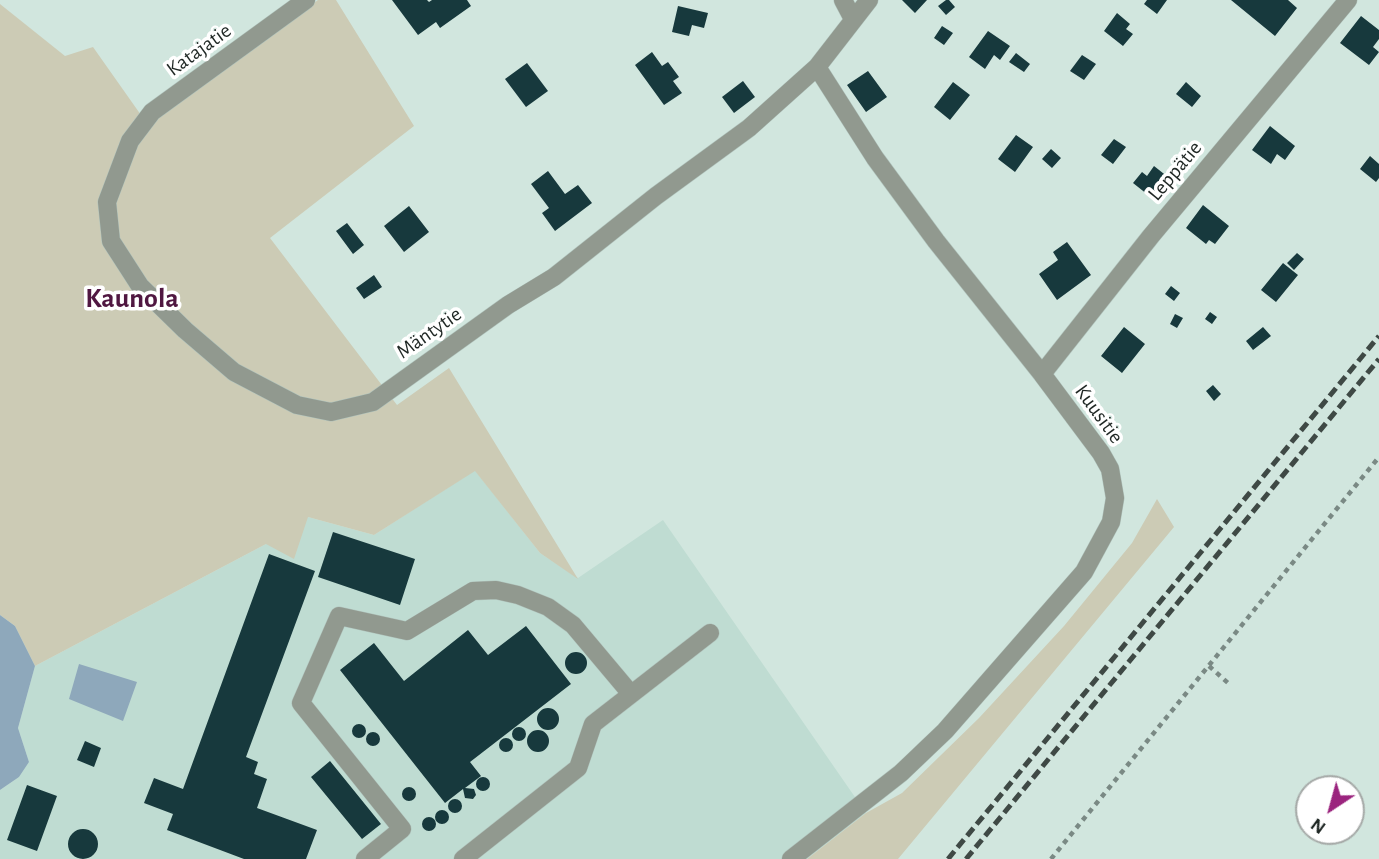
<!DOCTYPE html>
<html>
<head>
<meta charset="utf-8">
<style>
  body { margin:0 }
  #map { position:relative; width:1379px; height:859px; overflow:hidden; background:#d1e6de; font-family:"Alegreya Sans",sans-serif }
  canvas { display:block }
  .north { position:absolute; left:1295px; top:775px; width:70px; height:70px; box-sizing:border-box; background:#fff; border:2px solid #a5a9a7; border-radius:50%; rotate:216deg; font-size:19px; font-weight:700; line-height:28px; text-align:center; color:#1f2724 }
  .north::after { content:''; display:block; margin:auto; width:24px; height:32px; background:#9b247e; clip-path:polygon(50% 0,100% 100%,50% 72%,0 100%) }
</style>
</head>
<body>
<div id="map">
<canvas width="1379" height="859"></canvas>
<div class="north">N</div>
</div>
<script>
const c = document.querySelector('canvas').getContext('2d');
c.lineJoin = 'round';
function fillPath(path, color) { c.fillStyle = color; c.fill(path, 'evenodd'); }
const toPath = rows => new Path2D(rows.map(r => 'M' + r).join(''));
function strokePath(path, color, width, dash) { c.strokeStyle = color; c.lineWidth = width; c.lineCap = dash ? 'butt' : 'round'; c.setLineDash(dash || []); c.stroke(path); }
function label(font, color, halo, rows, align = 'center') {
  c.font = font + ' "Alegreya Sans",sans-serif'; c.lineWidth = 7; c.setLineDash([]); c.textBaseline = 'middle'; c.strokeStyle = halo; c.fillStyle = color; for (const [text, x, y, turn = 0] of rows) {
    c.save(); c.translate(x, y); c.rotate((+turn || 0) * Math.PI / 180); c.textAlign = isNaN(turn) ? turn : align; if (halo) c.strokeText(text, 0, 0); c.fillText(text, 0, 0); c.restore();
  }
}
fillPath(toPath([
  [475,470,540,553,578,578,663,520,866,813,807,859,0,859,0,790,19,777,29,762,18,728,35,666,266,544,308,517,374,535]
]), '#bfdcd2');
fillPath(toPath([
  [318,0,336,0,414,126,270,238,397,405,449,368,578,579,540,553,475,471,374,535,308,517,294,559,266,544,35,666,15,626,0,615,0,4,65,56,93,47,148,125],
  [1157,499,1174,527,898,859,807,859,866,813,902,793,979,718,1064,626,1132,543]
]), '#cccbb5');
fillPath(toPath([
  [0,615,15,626,35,666,18,728,29,762,19,777,0,790],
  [79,664,137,682,123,721,69,699]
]), '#8ea8bb');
fillPath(toPath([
  [392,0,427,0,429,2,432,0,467,0,471,6,440,28,436,22,418,35],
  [902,0,927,0,915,13],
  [946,0,949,0,955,7,946,15,938,6],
  [1147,0,1167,0,1157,14,1144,4],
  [1231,0,1288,0,1297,8,1275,36],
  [678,6,708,13,704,28,692,25,689,36,672,32],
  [1117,13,1130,24,1126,29,1133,34,1123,46,1104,31],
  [1361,16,1379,30,1379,39,1373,47,1379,52,1369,65,1340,43],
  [942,26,953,33,944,45,934,38],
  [988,31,1010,46,1000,60,994,55,985,69,969,57],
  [652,52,662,66,668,62,679,77,673,81,682,93,664,105,635,65],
  [1016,53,1030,64,1024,72,1009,62],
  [1082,55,1096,64,1084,80,1070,71],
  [527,63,548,91,526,107,505,79],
  [868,71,887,97,866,112,847,85],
  [743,81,755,97,734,113,722,97],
  [953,82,970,95,950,120,934,107],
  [1186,82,1201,96,1192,107,1176,94],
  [1270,126,1295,146,1285,160,1277,154,1271,164,1252,150],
  [1016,135,1033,147,1015,172,998,159],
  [1114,139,1126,147,1113,164,1101,155],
  [1051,149,1061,158,1052,168,1042,159],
  [1370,156,1379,164,1379,178,1376,182,1360,169],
  [1154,166,1173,181,1157,202,1133,183,1142,172,1147,176],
  [548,171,565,194,578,185,592,203,555,231,542,213,549,208,531,184],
  [1203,205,1229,226,1215,244,1209,240,1206,244,1186,228],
  [409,206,429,232,404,252,384,226],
  [347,223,364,245,353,254,336,231],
  [1067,242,1091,275,1057,300,1039,274,1058,260,1053,252],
  [1297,253,1304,259,1294,270,1287,263],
  [1283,263,1298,275,1276,302,1261,290],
  [374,275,382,287,364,299,356,288],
  [1171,286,1180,293,1174,301,1165,294],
  [1210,312,1217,317,1212,324,1205,319],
  [1175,314,1183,318,1177,328,1170,324],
  [1124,327,1145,344,1122,373,1101,356],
  [1263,327,1271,336,1253,350,1246,341],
  [1213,385,1221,394,1214,401,1206,391],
  [333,532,415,559,400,605,318,577],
  [269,554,315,571,246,757,258,762,254,774,267,779,257,808,317,830,306,859,244,859,167,830,173,814,144,803,154,778,183,789],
  [526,626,571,684,470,762,481,776,465,788,474,789,476,795,473,799,465,798,463,789,445,803,340,670,374,643,404,681,468,630,488,655],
  '565 663a11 11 0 1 1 22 0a11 11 0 1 1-22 0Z',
  '537 719a11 11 0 1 1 22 0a11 11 0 1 1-22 0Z',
  '352 731a7 7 0 1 1 14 0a7 7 0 1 1-14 0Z',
  '512 734a7 7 0 1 1 14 0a7 7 0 1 1-14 0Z',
  '527 741a11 11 0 1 1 22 0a11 11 0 1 1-22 0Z',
  '366 739a7 7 0 1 1 14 0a7 7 0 1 1-14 0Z',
  '499 745a7 7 0 1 1 14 0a7 7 0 1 1-14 0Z',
  [85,741,101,748,94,767,77,760],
  [330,761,381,824,362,839,311,777],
  '476 784a7 7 0 1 1 14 0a7 7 0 1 1-14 0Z',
  [27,785,57,796,37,851,7,840],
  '402 794a7 7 0 1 1 14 0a7 7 0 1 1-14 0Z',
  '448 806a7 7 0 1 1 14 0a7 7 0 1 1-14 0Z',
  '435 817a7 7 0 1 1 14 0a7 7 0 1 1-14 0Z',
  '422 824a7 7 0 1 1 14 0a7 7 0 1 1-14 0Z',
  '68 844a15 15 0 1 1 30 0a15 15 0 1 1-30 0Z'
]), '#17393d');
const minor = toPath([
  [306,0,152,112,130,141,107,202,111,241,140,286,185,330,234,372,297,405,331,412,373,402,508,305,554,277,656,196,749,128,817,67,869,0],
  [843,0,853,19],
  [1042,374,1151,236,1348,0],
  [365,859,402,829,301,703,339,616,407,631,473,591,496,590,518,595,548,607,573,625,631,694],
  [463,859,578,768,593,724,710,633],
  [791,859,901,773,945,731,1084,572,1111,522,1115,498,1110,469,1101,453,1042,374,936,241,875,158,817,67]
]);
strokePath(minor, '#b1c4bd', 19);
strokePath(toPath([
  [1209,666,1228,683],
  [1051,859,1379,457]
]), '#7a8984', 4.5, [5, 5]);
strokePath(minor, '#91998f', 18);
strokePath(toPath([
  [948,859,1379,336],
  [966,859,1379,359]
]), '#3f4945', 5, [10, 5]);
label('21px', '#1f2724', '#fff', [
  ["Katajatie",199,50,-36],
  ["Leppätie",1175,171,-50],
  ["Mäntytie",429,333,-35],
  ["Kuusitie",1099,414,54]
]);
label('bold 28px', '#501741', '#fff', [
  ["Kaunola",132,299]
]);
</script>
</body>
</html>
